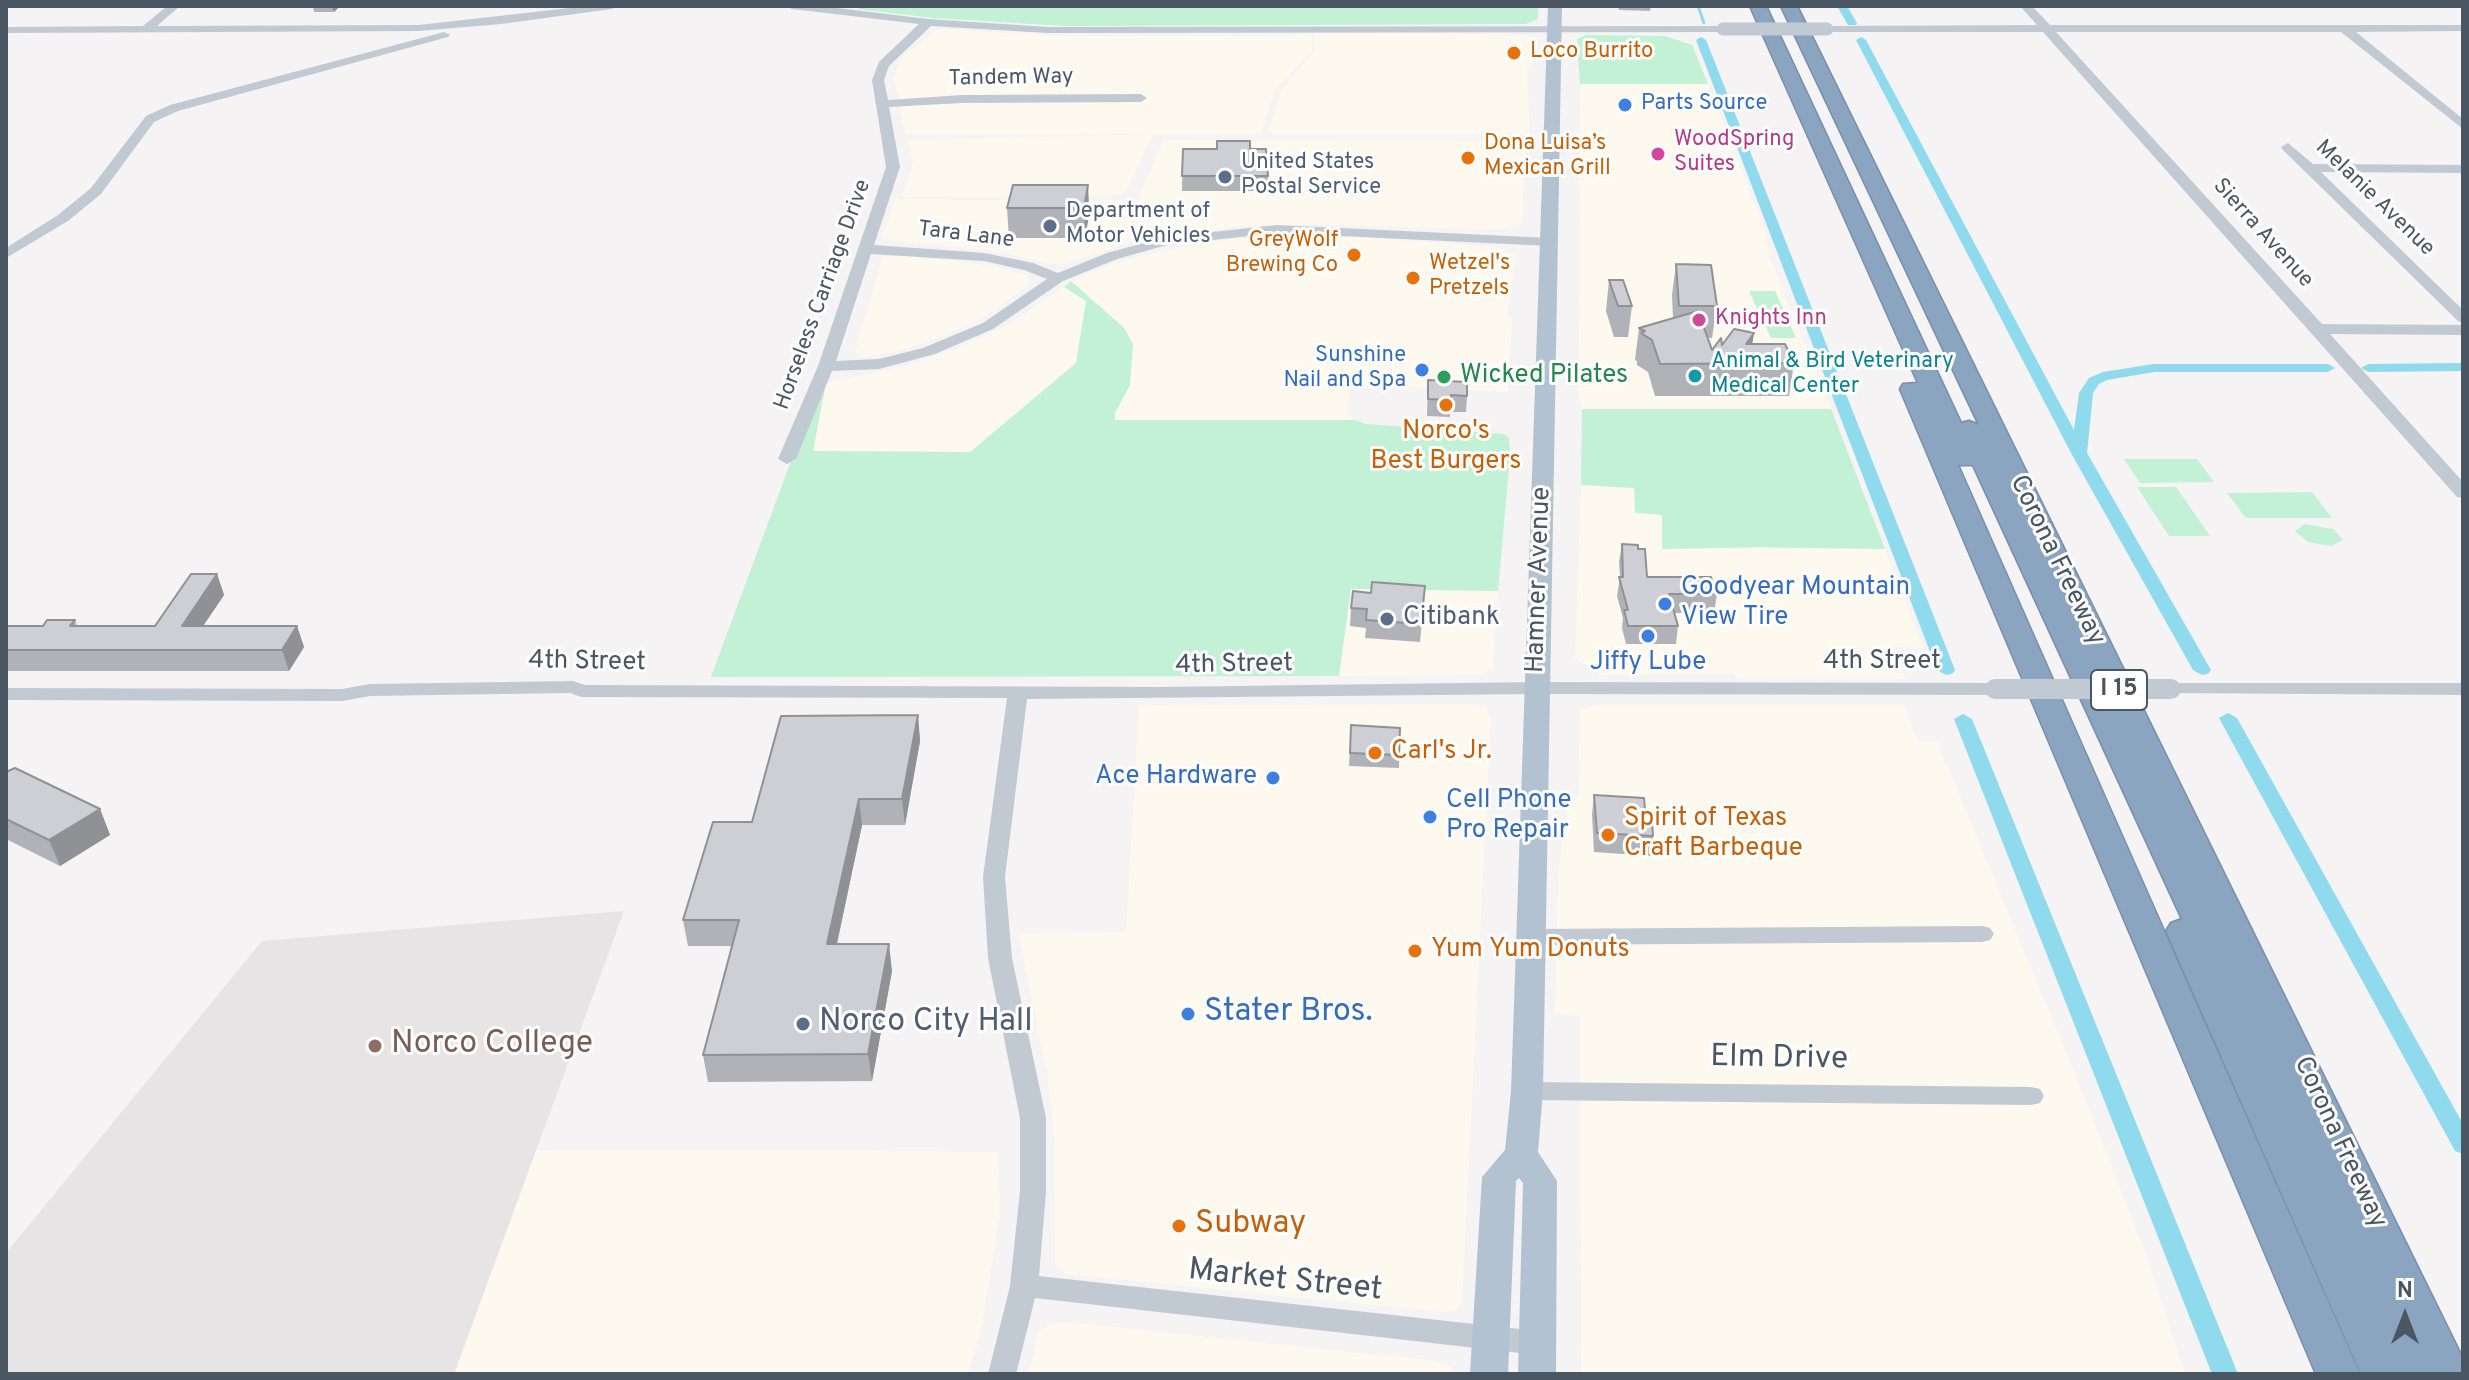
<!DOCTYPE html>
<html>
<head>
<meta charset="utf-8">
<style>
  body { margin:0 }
  #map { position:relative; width:2469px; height:1380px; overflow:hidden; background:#f5f3f3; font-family:Overpass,sans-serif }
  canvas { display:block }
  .frame { position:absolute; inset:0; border:8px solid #4a5661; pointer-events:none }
  .north { position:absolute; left:2365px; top:1276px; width:80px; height:80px; -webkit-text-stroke:6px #fff; paint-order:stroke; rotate:0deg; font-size:22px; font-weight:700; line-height:32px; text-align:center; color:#4a5661 }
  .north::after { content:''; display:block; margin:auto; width:28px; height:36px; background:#4a5661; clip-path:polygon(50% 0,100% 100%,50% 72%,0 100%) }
</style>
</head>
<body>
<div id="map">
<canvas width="2469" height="1380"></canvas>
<div class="frame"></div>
<div class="north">N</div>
</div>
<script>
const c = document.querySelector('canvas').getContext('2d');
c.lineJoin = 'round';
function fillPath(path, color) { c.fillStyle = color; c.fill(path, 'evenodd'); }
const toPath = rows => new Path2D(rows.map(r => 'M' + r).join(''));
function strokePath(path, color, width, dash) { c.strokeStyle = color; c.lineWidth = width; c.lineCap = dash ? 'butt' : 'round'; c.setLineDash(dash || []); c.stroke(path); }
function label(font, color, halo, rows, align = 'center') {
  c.font = font + ' Overpass,sans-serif'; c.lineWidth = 6; c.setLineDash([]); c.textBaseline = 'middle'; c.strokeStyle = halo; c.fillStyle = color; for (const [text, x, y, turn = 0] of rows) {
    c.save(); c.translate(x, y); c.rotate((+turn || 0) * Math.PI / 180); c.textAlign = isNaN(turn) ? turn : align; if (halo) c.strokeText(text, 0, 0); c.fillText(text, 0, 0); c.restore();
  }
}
fillPath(toPath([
  [938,29,1068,36,1286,36,1313,33,1312,51,1275,90,1261,134,1153,134,1127,190,1121,194,1104,197,902,197,913,161,908,140,1152,134,905,134,894,77,903,56],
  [1326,31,1528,35,1537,38,1530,68,1527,69,1530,134,1268,134,1280,92,1314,51,1315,33],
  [1580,84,1708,84,1768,237,1766,239,1770,258,1831,409,1582,409,1579,395],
  [1163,140,1524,141,1526,142,1522,221,1502,230,1347,225,1240,226,1137,240,1065,264,1050,264,990,250,892,241,882,236,895,199,1138,200],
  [1357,237,1496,247,1513,254,1516,259,1507,315,1512,320,1508,392,1350,384,1349,415,1355,420,1115,420,1115,413,1130,385,1133,344,1124,328,1071,281,1116,262,1203,242,1246,238],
  [883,256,910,256,993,266,1027,275,1029,285,986,316,945,336,900,351,859,358,862,356,855,351],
  [1064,287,1086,301,1076,363,979,446,970,452,813,451,826,383,901,367,961,347,1009,324],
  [1581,485,1635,488,1662,515,1662,549,1885,549,1923,648,1892,647,1906,679,1741,679,1731,673,1601,675,1575,658],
  [1350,589,1498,591,1493,668,1481,675,1339,676],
  [1472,704,1486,707,1491,717,1462,1302,1458,1310,1444,1312,1065,1274,1055,1264,1054,1136,1047,1071,1018,933,1126,932,1139,705],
  [1594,705,1904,705,1918,741,1937,741,2076,1076,2145,1252,2185,1374,1581,1374,1580,1016,1555,1013,1558,875,1568,800,1578,799,1580,710],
  [767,1150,998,1152,1000,1212,981,1332,968,1374,454,1374,534,1151],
  [1065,1322,1437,1361,1451,1368,1454,1374,1029,1374,1038,1332,1052,1323]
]), '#fdf9ef');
fillPath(toPath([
  [624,911,454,1374,6,1374,6,1253,262,941]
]), '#e6e4e5');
fillPath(toPath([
  [859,6,1538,6,1538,19,1526,24,1065,26,932,18,858,9],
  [1586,35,1665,36,1692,45,1708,84,1580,84,1577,39],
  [1071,281,1124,328,1133,344,1130,385,1115,413,1115,420,1355,420,1366,424,1504,434,1509,438,1510,455,1498,591,1351,589,1339,676,711,677,791,461,795,461,826,383,813,451,970,452,1076,363,1086,301,1064,287],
  [1749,291,1775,291,1796,338,1771,338],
  [1582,409,1831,409,1885,549,1754,547,1662,549,1662,515,1635,513,1634,488,1581,485],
  [2124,459,2197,459,2214,482,2140,483],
  [2137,487,2176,487,2210,536,2169,536],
  [2312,492,2332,518,2246,518,2227,493],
  [2305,524,2333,529,2343,540,2331,546,2308,542,2295,531]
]), '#c3f1d5');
strokePath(toPath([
  [1698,6,1704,23]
]), '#90daee', 3);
fillPath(toPath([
  [1837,6,1847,6,1857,23,1856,25,1848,25,1837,6],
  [1701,37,1706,40,1955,670,1952,674,1946,675,1937,670,1696,40,1701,37],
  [1861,37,1866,40,2074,430,2079,393,2089,378,2103,372,2154,364,2328,364,2335,368,2328,372,2154,372,2107,380,2099,384,2093,393,2087,453,2211,670,2208,674,2202,675,2193,670,2071,453,1856,40,1861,37],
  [2463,363,2463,371,2368,372,2361,368,2368,364,2463,363],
  [2228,713,2237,718,2463,1124,2463,1154,2455,1151,2219,718,2228,713],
  [1963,714,1972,719,2238,1374,2212,1374,1954,719,1963,714]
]), '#90daee');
const highway = toPath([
  [1750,6,1766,6,1961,423,1969,421,1979,425,1781,6,1797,6,2463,1359,2463,1374,2361,1374,2166,931,2171,923,2182,919,1973,465,1958,465,2360,1374,2316,1374,1900,389,1903,384,1918,383,1750,6]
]);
strokePath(highway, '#7690ad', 3);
fillPath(toPath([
  [167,6,180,6,157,26,419,25,587,6,618,6,612,9,501,24,419,31,6,33,6,27,143,26,167,6],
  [786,6,821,6,928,19,1048,27,1723,26,1729,29,1723,32,1048,33,931,26,889,66,884,80,888,100,962,95,1141,94,1147,98,1141,102,962,103,889,107,900,167,874,245,984,253,1033,263,1058,273,1107,253,1166,237,1277,225,1550,238,1557,242,1550,246,1277,233,1167,245,1117,259,1063,281,993,329,935,354,879,369,832,371,796,459,787,464,778,459,818,366,886,167,872,80,879,62,919,24,792,9,786,6],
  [871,254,984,261,1024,270,1047,279,983,323,923,348,879,359,836,361,871,254],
  [2020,6,2032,6,2050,25,2463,25,2463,31,2356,32,2463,119,2463,129,2341,32,2056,32,2322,324,2463,325,2463,335,2330,334,2463,482,2463,498,2457,497,2043,32,1827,32,1821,29,1827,26,2037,25,2020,6],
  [444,32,450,35,448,37,178,111,154,122,101,194,68,221,6,258,6,248,58,215,91,188,146,116,170,105,444,32],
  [2288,143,2313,164,2463,165,2463,173,2321,172,2463,310,2463,323,2458,321,2283,150,2281,147,2288,143],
  [573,681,585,685,1160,687,1537,682,1995,683,2005,689,1995,695,1537,694,1027,699,1005,877,1012,958,1046,1118,1046,1191,1039,1276,1538,1331,1548,1335,1552,1343,1548,1351,1538,1355,1035,1298,1016,1374,988,1374,1010,1286,1020,1191,1020,1118,988,958,983,877,1007,698,581,697,570,693,370,696,342,701,6,700,6,688,342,689,370,684,573,681],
  [2171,683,2463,683,2463,695,2164,693,2161,689,2171,683],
  [1982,926,1990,928,1994,934,1990,940,1982,942,1531,945,1523,943,1519,937,1523,931,1531,929,1982,926],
  [1527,1082,2031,1087,2040,1089,2044,1096,2040,1103,2031,1105,1527,1100,1518,1098,1514,1091,1518,1084,1527,1082]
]), '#c1cad2');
fillPath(toPath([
  [1548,6,1562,6,1543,1091,1538,1152,1557,1181,1556,1374,1518,1374,1523,1183,1519,1178,1516,1181,1508,1374,1470,1374,1482,1177,1505,1150,1511,1091,1548,6]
]), '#b3c2d1');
fillPath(highway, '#8ba5c1');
strokePath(toPath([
  [1723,29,1827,29]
]), '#c1cad2', 13);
strokePath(toPath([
  [1995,689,2171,689]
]), '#c1cad2', 20);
fillPath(toPath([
  [313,6,340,6,334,12,314,12],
  [1618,6,1651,6,1650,11,1619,10],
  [1183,149,1250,149,1268,176,1267,191,1182,191],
  [1088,185,1089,215,1085,238,1009,238,1007,208],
  [1676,264,1717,306,1712,338,1708,338,1712,350,1754,333,1752,344,1794,363,1789,396,1655,396,1648,372,1637,365,1637,361,1635,360,1639,328,1673,318,1672,295],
  [1609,280,1632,306,1628,337,1614,337,1606,311],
  [1428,380,1467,396,1466,412,1450,412,1450,417,1427,416],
  [1622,544,1638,549,1647,577,1717,594,1714,613,1675,613,1678,626,1676,644,1626,644,1622,628,1623,618,1617,596,1620,577,1619,562],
  [217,574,224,595,203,626,297,626,304,647,289,671,6,671,6,626,43,626,75,620,77,626,155,626],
  [1425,586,1420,642,1365,638,1366,628,1350,626,1351,608,1371,593],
  [918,715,920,741,905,825,862,825,837,944,892,971,872,1081,708,1082,703,1055,732,946,688,946,683,920],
  [1351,725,1400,728,1399,768,1349,766],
  [6,772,100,809,110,835,60,866,6,839],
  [1594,795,1646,821,1653,836,1651,856,1594,852,1592,814]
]), '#b0b2b7');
fillPath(toPath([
  [332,6,340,6,334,12],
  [1088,185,1089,215,1085,238,1084,208],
  [1754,333,1749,363,1746,344],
  [217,574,224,595,189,647,182,626],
  [297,626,304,647,289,671,282,650],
  [918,715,920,741,905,825,902,799],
  [859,799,862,825,831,971,827,944],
  [100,809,110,835,60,866,49,840],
  [889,944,892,971,872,1081,868,1054]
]), '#909195');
const building = toPath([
  [1217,141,1250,141,1250,149,1266,149,1268,176,1182,176,1183,149,1217,149,1217,141],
  [1013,185,1088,185,1084,208,1007,208,1013,185],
  [1676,264,1711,265,1717,306,1679,306,1676,264],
  [1609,280,1623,280,1632,306,1618,306,1609,280],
  [1698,311,1712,350,1721,338,1722,345,1734,329,1754,333,1746,344,1785,344,1794,363,1660,364,1652,340,1641,333,1645,331,1639,328,1698,311],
  [1428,380,1467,382,1467,396,1451,395,1451,400,1428,399,1428,380],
  [1622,544,1638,545,1638,549,1645,549,1647,577,1711,577,1717,594,1669,594,1678,626,1628,626,1624,610,1628,610,1619,577,1623,577,1622,544],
  [191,574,217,574,182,626,297,626,282,650,6,650,6,626,43,626,47,620,75,620,70,626,155,626,191,574],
  [1372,582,1425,586,1421,624,1366,620,1367,609,1351,608,1353,591,1371,593,1372,582],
  [918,715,902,799,859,799,827,944,889,944,868,1054,703,1055,739,920,683,920,713,822,752,822,781,716,918,715],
  [1351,725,1400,728,1399,755,1350,753,1351,725],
  [15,768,100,809,49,840,6,819,6,772,15,768],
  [1594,795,1644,798,1646,821,1652,822,1653,836,1597,833,1594,795]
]);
fillPath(building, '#cdcfd5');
strokePath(building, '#909195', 2);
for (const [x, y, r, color] of [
  [1514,53,8,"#e8710a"],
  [1625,105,8,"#3f7fe0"],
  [1658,154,8,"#d1479c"],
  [1468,158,8,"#e8710a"],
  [1225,177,8,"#5c6f8a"],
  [1050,226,8,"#5c6f8a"],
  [1354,255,8,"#e8710a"],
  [1413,278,8,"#e8710a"],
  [1699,320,8,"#d1479c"],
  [1422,370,8,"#3f7fe0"],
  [1695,376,8,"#0f9aa8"],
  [1444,377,8,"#2e9e5b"],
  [1446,405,8,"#e8710a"],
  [1665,604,8,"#3f7fe0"],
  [1387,619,8,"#5c6f8a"],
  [1648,636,8,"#3f7fe0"],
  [1375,753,8,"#e8710a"],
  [1273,778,8,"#3f7fe0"],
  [1430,817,8,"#3f7fe0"],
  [1608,835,8,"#e8710a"],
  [1415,951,8,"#e8710a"],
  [1188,1014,8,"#3f7fe0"],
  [803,1024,8,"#5c6f8a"],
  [375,1046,8,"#8d6e63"],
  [1179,1226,8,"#e8710a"]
]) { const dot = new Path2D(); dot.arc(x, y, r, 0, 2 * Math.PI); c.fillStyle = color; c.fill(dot); strokePath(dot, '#fff', 3); }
label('22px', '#c56008', '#fff', [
  ["Loco Burrito",1530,53],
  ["Dona Luisa’s",1484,145],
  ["Mexican Grill",1484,170],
  ["GreyWolf",1338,242,"right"],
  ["Brewing Co",1338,267,"right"],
  ["Wetzel's",1429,265],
  ["Pretzels",1429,290]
], 'left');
label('22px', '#4a5661', '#fff', [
  ["Tandem Way",1011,79,-1],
  ["Melanie Avenue",2374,199,44],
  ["Sierra Avenue",2262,234,48],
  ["Tara Lane",966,236,7],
  ["Horseless Carriage Drive",824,295,-70]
]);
label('22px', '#366cbe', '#fff', [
  ["Parts Source",1641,105],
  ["Sunshine",1406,357,"right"],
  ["Nail and Spa",1406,382,"right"]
], 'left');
label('22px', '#b23c85', '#fff', [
  ["WoodSpring",1674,141],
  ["Suites",1674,166],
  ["Knights Inn",1715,320]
], 'left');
label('22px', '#4e5e75', '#fff', [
  ["United States",1241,164],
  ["Postal Service",1241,189],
  ["Department of",1066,213],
  ["Motor Vehicles",1066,238]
], 'left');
label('22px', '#0d838f', '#fff', [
  ["Animal & Bird Veterinary",1711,363],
  ["Medical Center",1711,388]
], 'left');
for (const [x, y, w] of [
  [2119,690,56]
]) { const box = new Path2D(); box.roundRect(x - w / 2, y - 20, w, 40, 6); c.fillStyle = '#fff'; c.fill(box); strokePath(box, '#4a5661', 2); }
label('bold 24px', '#4a5661', null, [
  ["I 15",2119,690]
]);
label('26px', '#27864d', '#fff', [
  ["Wicked Pilates",1460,377]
], 'left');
label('26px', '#c56008', '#fff', [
  ["Norco's",1446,433,"center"],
  ["Best Burgers",1446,463,"center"],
  ["Carl's Jr.",1391,753],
  ["Spirit of Texas",1624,820],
  ["Craft Barbeque",1624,850],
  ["Yum Yum Donuts",1431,951]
], 'left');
label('26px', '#4a5661', '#fff', [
  ["Corona Freeway",2056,561,64],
  ["Hamner Avenue",1540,580,-88],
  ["4th Street",587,663,1],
  ["4th Street",1882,663],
  ["4th Street",1234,666,-1],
  ["Corona Freeway",2339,1143,65]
]);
label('26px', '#366cbe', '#fff', [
  ["Goodyear Mountain",1681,589],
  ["View Tire",1681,619],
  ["Jiffy Lube",1648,664,"center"],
  ["Ace Hardware",1257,778,"right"],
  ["Cell Phone",1446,802],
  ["Pro Repair",1446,832]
], 'left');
label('26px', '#4e5e75', '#fff', [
  ["Citibank",1403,619]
], 'left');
label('32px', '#366cbe', '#fff', [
  ["Stater Bros.",1204,1014]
], 'left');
label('32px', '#4e5e75', '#fff', [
  ["Norco City Hall",819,1024]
], 'left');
label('32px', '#785e54', '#fff', [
  ["Norco College",391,1046]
], 'left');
label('32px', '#4a5661', '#fff', [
  ["Elm Drive",1779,1060,1],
  ["Market Street",1285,1282,6]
]);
label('32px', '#c56008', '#fff', [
  ["Subway",1195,1226]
], 'left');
</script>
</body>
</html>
